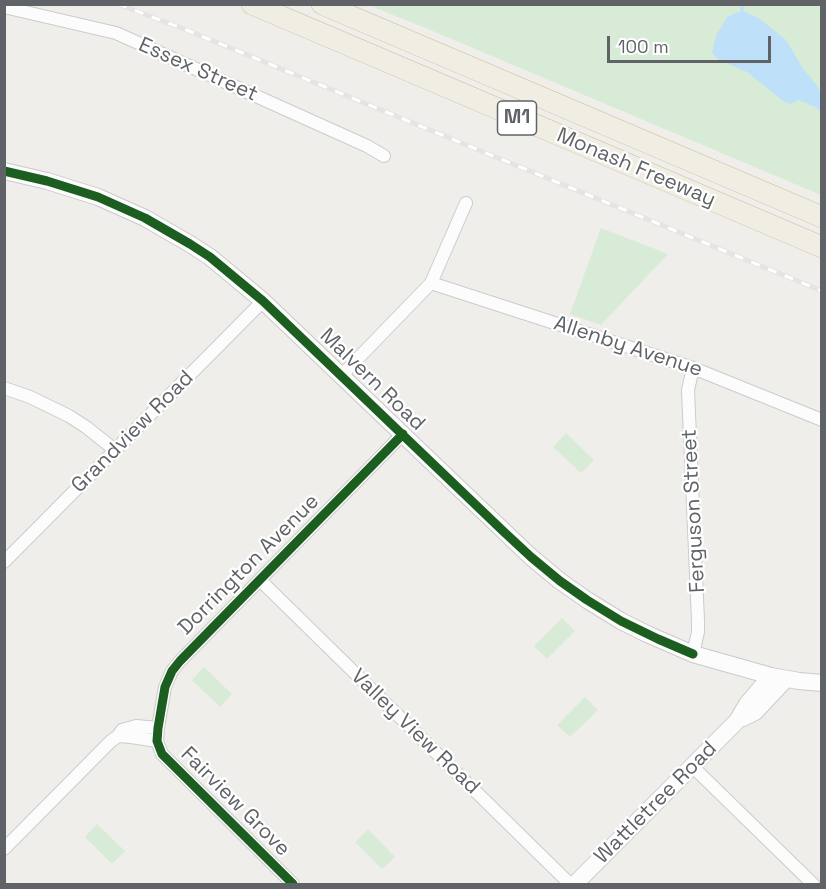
<!DOCTYPE html>
<html>
<head>
<meta charset="utf-8">
<style>
  body { margin:0 }
  #map { position:relative; width:826px; height:889px; overflow:hidden; background:#efeeea; font-family:"Space Grotesk",sans-serif }
  canvas { display:block }
  .frame { position:absolute; inset:0; border:6px solid #5f6368; pointer-events:none }
  .scale { position:absolute; left:607px; top:36px; width:164px; height:27px; box-sizing:border-box; border:3px solid #5f6368; border-top:0; padding-left:8px; font-size:18px; line-height:21px; white-space:nowrap; color:#5f6368; -webkit-text-stroke:4px #fff; paint-order:stroke }
</style>
</head>
<body>
<div id="map">
<canvas width="826" height="889"></canvas>
<div class="frame"></div>
<div class="scale">100 m</div>
</div>
<script>
const c = document.querySelector('canvas').getContext('2d');
c.lineJoin = 'round';
function fillPath(path, color) { c.fillStyle = color; c.fill(path, 'evenodd'); }
const toPath = rows => new Path2D(rows.map(r => 'M' + r).join(''));
function strokePath(path, color, width, dash) { c.strokeStyle = color; c.lineWidth = width; c.lineCap = dash ? 'butt' : 'round'; c.setLineDash(dash || []); c.stroke(path); }
function label(font, color, halo, rows, align = 'center') {
  c.font = font + ' "Space Grotesk",sans-serif'; c.lineWidth = 4.5; c.setLineDash([]); c.textBaseline = 'middle'; c.strokeStyle = halo; c.fillStyle = color; for (const [text, x, y, turn = 0] of rows) {
    c.save(); c.translate(x, y); c.rotate((+turn || 0) * Math.PI / 180); c.textAlign = isNaN(turn) ? turn : align; if (halo) c.strokeText(text, 0, 0); c.fillText(text, 0, 0); c.restore();
  }
}
fillPath(toPath([
  [368,5,821,5,821,195,428,29],
  [601,228,668,254,601,325,570,314],
  [566,433,594,460,581,473,553,447],
  [562,618,575,631,547,659,534,646],
  [204,667,232,694,220,707,192,680],
  [585,697,598,710,570,737,557,725],
  [97,824,125,851,112,864,85,837],
  [368,829,395,857,382,869,355,842]
]), '#d8ebd6');
fillPath(toPath([
  [742,10,760,19,786,40,802,67,818,87,821,97,821,112,817,108,799,100,790,104,783,101,747,72,719,60,712,53,716,36,727,17]
]), '#bfe0f9');
strokePath(toPath([
  [742,4,742,10]
]), '#bfe0f9', 3);
const street = toPath([
  [4,7,116,33,367,146,384,156],
  [431,283,693,368,822,420],
  [341,376,431,283,466,203],
  [4,388,30,397,69,416,86,427,115,450],
  [4,562,263,301],
  [260,580,570,884],
  [693,654,698,632,698,621,688,390,693,368],
  [118,736,131,737,157,741],
  [692,766,813,884],
  [4,849,111,741,118,736,122,730,136,726,158,728],
  [293,884,162,754,157,741,158,728,165,687,172,671,180,661,403,434]
]);
const secondary = toPath([
  [4,171,47,181,98,197,145,218,190,244,210,257,263,301,531,557,560,581,587,600,621,621,647,634,693,654,771,676,799,681,822,683],
  [743,718,755,712,786,679],
  [575,884,737,721,747,704,771,676]
]);
const highway = toPath([
  [252,4,822,247],
  [322,4,822,217]
]);
strokePath(street, '#cbcccc', 14);
strokePath(secondary, '#cacacb', 18);
strokePath(highway, '#c8b996', 22);
strokePath(street, '#fdfcfc', 12);
strokePath(secondary, '#fdfcfc', 16);
strokePath(highway, '#f0ede3', 21);
const rail = toPath([
  [118,4,189,31,822,291]
]);
strokePath(rail, '#e4e4e4', 5);
strokePath(rail, '#fff', 3, [9]);
strokePath(toPath([
  [4,171,47,181,98,197,145,218,190,244,210,257,263,301,503,531,531,557,560,581,587,600,621,621,658,639,693,654],
  [293,884,162,754,157,741,158,728,165,687,172,671,180,661,403,434]
]), '#1b5e20', 9);
for (const [x, y, w] of [
  [517,118,39]
]) { const box = new Path2D(); box.roundRect(x - w / 2, y - 17, w, 34, 4.5); c.fillStyle = '#fff'; c.fill(box); strokePath(box, '#5f6368', 1.5); }
label('bold 20px', '#5f6368', null, [
  ["M1",517,118]
]);
label('21px', '#5f6368', '#fff', [
  ["Essex Street",198,70,24],
  ["Monash Freeway",636,168,23],
  ["Allenby Avenue",628,347,18],
  ["Malvern Road",372,380,44],
  ["Grandview Road",133,432,-45],
  ["Ferguson Street",694,511,-93],
  ["Dorrington Avenue",249,565,-45],
  ["Valley View Road",415,732,44],
  ["Fairview Grove",235,802,45],
  ["Wattletree Road",656,803,-45]
]);
</script>
</body>
</html>
